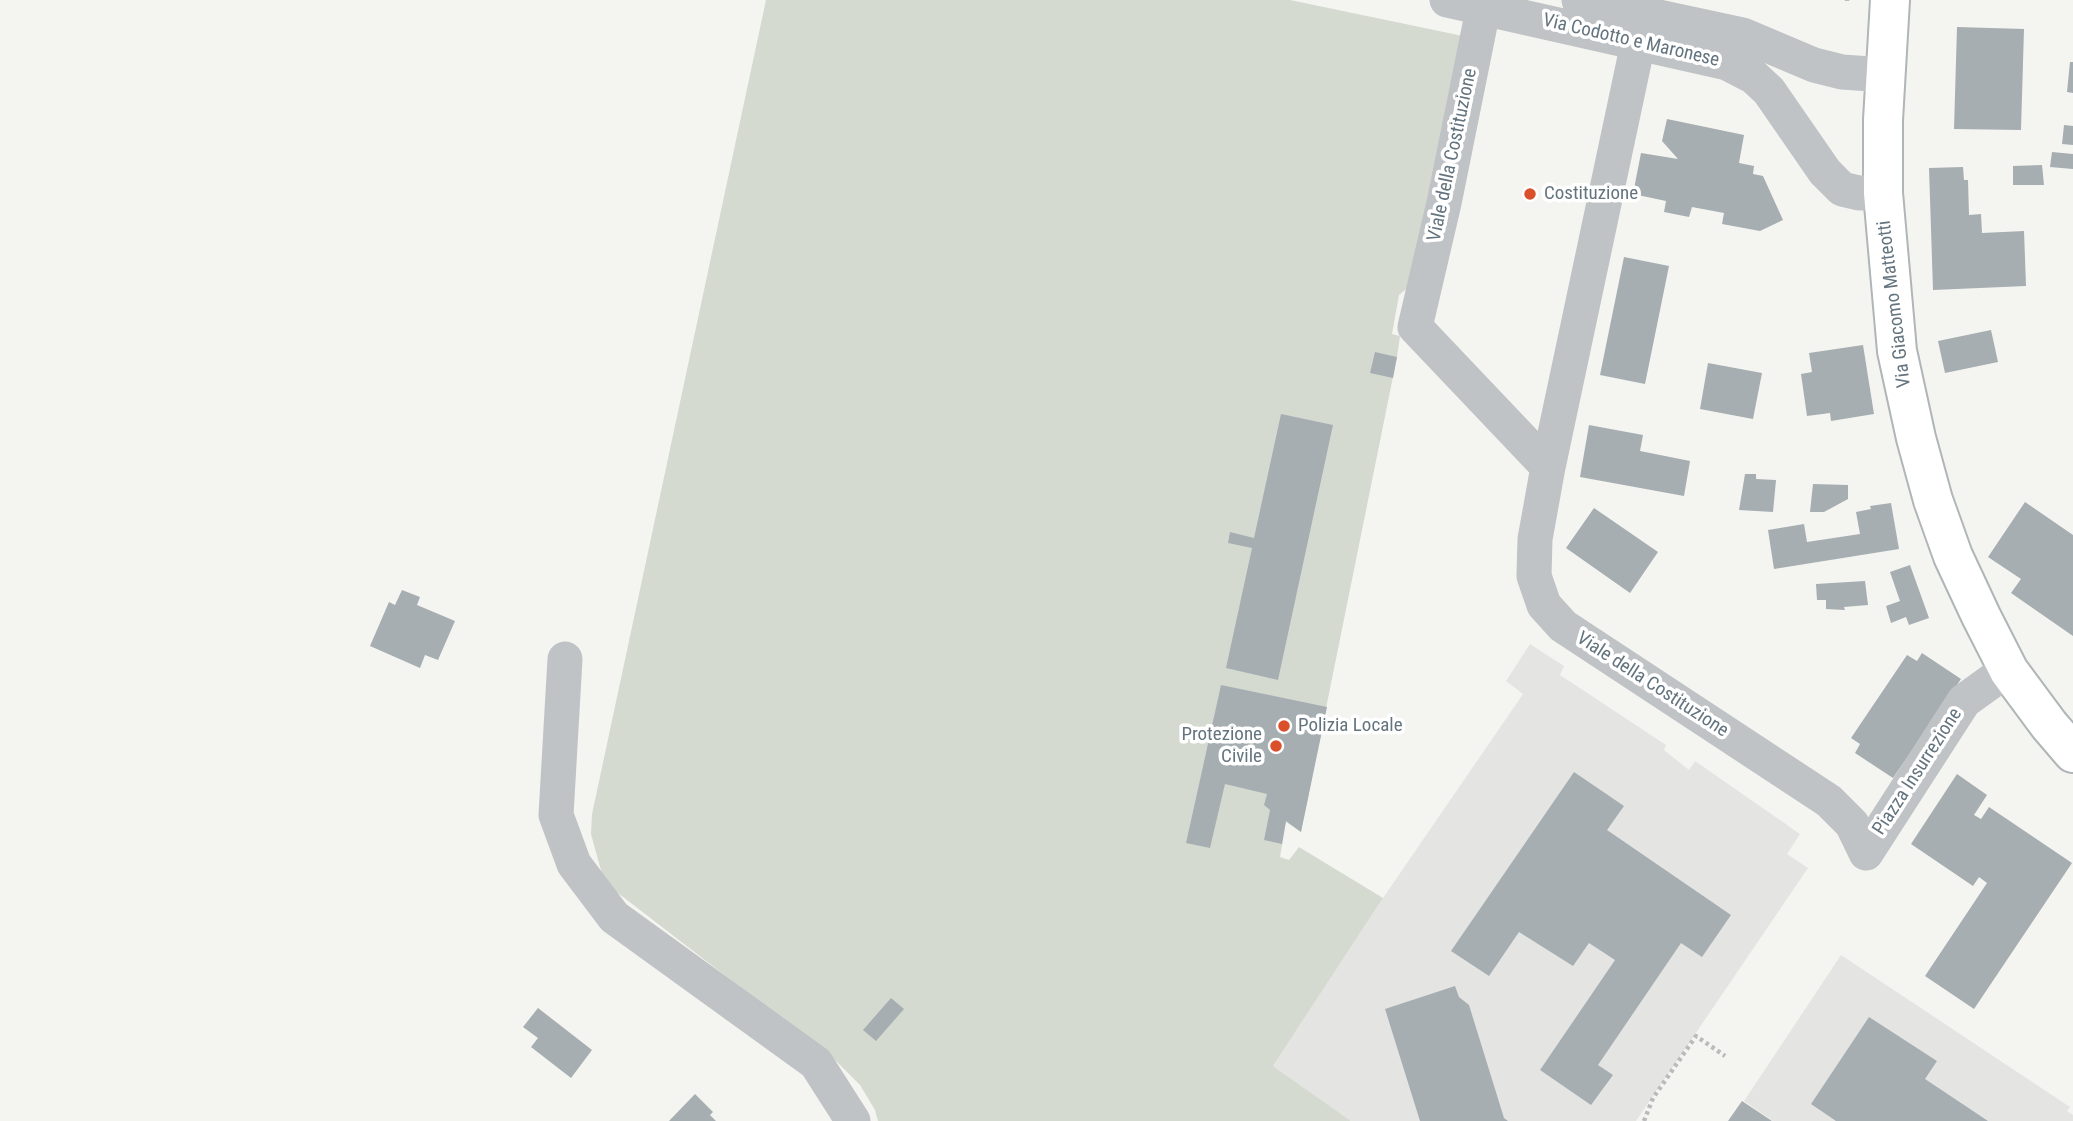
<!DOCTYPE html>
<html>
<head>
<meta charset="utf-8">
<style>
  body { margin:0 }
  canvas { display:block; background:#f4f4f0 }
</style>
</head>
<body>
<canvas width="2073" height="1121"></canvas>
<script>
const c = document.querySelector('canvas').getContext('2d');
c.lineJoin = 'round';
function fillPath(path, color) { c.fillStyle = color; c.fill(path, 'evenodd'); }
const toPath = rows => new Path2D(rows.map(r => 'M' + r).join(''));
function strokePath(path, color, width, dash) { c.strokeStyle = color; c.lineWidth = width; c.lineCap = dash ? 'butt' : 'round'; c.setLineDash(dash || []); c.stroke(path); }
function label(font, color, halo, rows, align = 'center') {
  c.font = font + ' "Roboto Condensed",sans-serif'; c.lineWidth = 7; c.setLineDash([]); c.textBaseline = 'middle'; c.strokeStyle = halo; c.fillStyle = color; for (const [text, x, y, turn = 0] of rows) {
    c.save(); c.translate(x, y); c.rotate((+turn || 0) * Math.PI / 180); c.textAlign = isNaN(turn) ? turn : align; if (halo) c.strokeText(text, 0, 0); c.fillText(text, 0, 0); c.restore();
  }
}
fillPath(toPath([
  [1530,644,1564,666,1560,675,1666,745,1664,750,1689,770,1695,761,1800,834,1787,854,1808,868,1636,1121,1351,1121,1273,1066,1383,898,1523,694,1506,681],
  [1841,955,2070,1107,2067,1111,2073,1115,2073,1121,1773,1121,1744,1101]
]), '#e4e5e3');
fillPath(toPath([
  [766,0,1290,0,1463,36,1410,286,1399,295,1392,334,1400,336,1397,357,1301,832,1286,822,1280,857,1289,860,1299,847,1383,898,1273,1066,1351,1121,878,1121,875,1110,860,1085,836,1061,614,890,602,874,591,834,592,814]
]), '#d5dad1');
fillPath(toPath([
  [1957,27,2024,29,2021,130,1954,129],
  [2070,62,2073,62,2073,93,2067,92],
  [1667,119,1744,135,1739,163,1754,166,1753,174,1763,176,1783,220,1760,231,1722,224,1724,213,1692,207,1689,217,1664,212,1666,201,1633,194,1641,153,1678,159,1662,141],
  [2064,125,2073,126,2073,145,2062,144],
  [2052,152,2073,154,2073,169,2050,167],
  [2042,165,2044,185,2013,185,2013,166],
  [1963,167,1964,180,1968,180,1969,215,1981,214,1982,233,2024,231,2026,286,1933,290,1929,168],
  [1624,257,1669,266,1645,384,1600,375],
  [1991,330,1998,362,1945,373,1938,341],
  [1863,345,1874,414,1831,421,1830,413,1807,416,1801,374,1812,372,1809,353],
  [1375,352,1397,357,1393,378,1370,373],
  [1708,363,1762,373,1753,419,1700,409],
  [1281,414,1333,425,1278,680,1226,668,1252,548,1228,543,1230,532,1254,538],
  [1589,425,1643,435,1640,451,1690,461,1684,496,1580,477],
  [1745,474,1756,474,1756,479,1776,480,1773,512,1739,510],
  [1813,484,1848,485,1848,499,1824,512,1810,512],
  [2025,502,2073,535,2073,636,2011,593,2021,579,1988,557],
  [1891,503,1899,549,1774,569,1768,530,1804,524,1807,542,1860,534,1856,512,1871,509,1870,506],
  [1594,508,1658,552,1630,593,1566,548],
  [1910,565,1929,618,1909,625,1906,617,1891,623,1886,606,1900,601,1890,572],
  [1865,581,1868,605,1844,607,1845,610,1826,609,1826,600,1817,600,1816,584],
  [402,590,420,597,417,605,455,621,438,660,425,655,420,668,370,646,389,602,395,605],
  [1922,653,1961,679,1893,778,1855,753,1860,744,1851,738,1907,655,1917,661],
  [1221,685,1327,707,1301,832,1286,821,1282,844,1264,840,1270,810,1264,805,1267,794,1225,784,1210,848,1186,843],
  [1574,772,1624,806,1607,830,1731,915,1702,957,1681,943,1598,1065,1613,1075,1591,1105,1540,1070,1615,960,1589,943,1573,966,1519,932,1489,976,1451,951],
  [1957,774,1987,795,1974,815,1981,819,1989,807,2072,863,1974,1009,1925,976,1987,883,1979,877,1973,886,1911,844],
  [1455,986,1459,997,1469,1005,1504,1118,1508,1121,1420,1121,1385,1009],
  [891,998,904,1009,876,1041,863,1030],
  [538,1008,592,1050,571,1078,531,1047,538,1038,523,1027],
  [1869,1017,1937,1061,1925,1079,1988,1121,1836,1121,1811,1104],
  [695,1094,713,1112,710,1115,716,1121,669,1121],
  [1742,1101,1772,1121,1728,1121]
]), '#a6aeb2');
const major = toPath([
  [1890,0,1883,120,1883,193,1897,351,1916,438,1933,500,1953,556,1981,616,2009,671,2049,725,2073,753]
]);
strokePath(major, '#b0b5b8', 42);
strokePath(toPath([
  [1847,1,1847,0],
  [1644,1121,1653,1098,1696,1036,1725,1056]
]), '#b9bbbd', 4.5, [3.5, 3.5]);
strokePath(toPath([
  [1447,0,1727,63,1754,77,1769,91,1825,172,1842,189,1859,193,1883,193],
  [1485,0,1444,203,1415,327,1548,467],
  [1579,0,1743,35,1814,65,1842,72,1885,75],
  [1644,15,1548,467,1535,539,1534,576,1544,605,1563,626,1829,801,1852,824,1866,853],
  [565,659,556,815,574,864,614,917,816,1063,853,1121],
  [1866,853,1964,701,1996,678,2009,671]
]), '#bfc3c6', 35);
strokePath(major, '#fff', 38);
for (const [x, y, r, color] of [
  [1530,194,7,"#d9502b"],
  [1284,726,7,"#d9502b"],
  [1276,746,7,"#d9502b"]
]) { const dot = new Path2D(); dot.arc(x, y, r, 0, 2 * Math.PI); c.fillStyle = color; c.fill(dot); strokePath(dot, '#fff', 2.5); }
label('19px', '#64747f', '#fff', [
  ["Via Codotto e Maronese",1631,41,13],
  ["Viale della Costituzione",1453,155,-78],
  ["Via Giacomo Matteotti",1895,304,-97],
  ["Viale della Costituzione",1652,685,33],
  ["Piazza Insurrezione",1918,772,-57]
]);
label('19px', '#64747f', '#fff', [
  ["Costituzione",1544,194],
  ["Polizia Locale",1298,726],
  ["Protezione",1262,735,"right"],
  ["Civile",1262,757,"right"]
], 'left');
</script>
</body>
</html>
